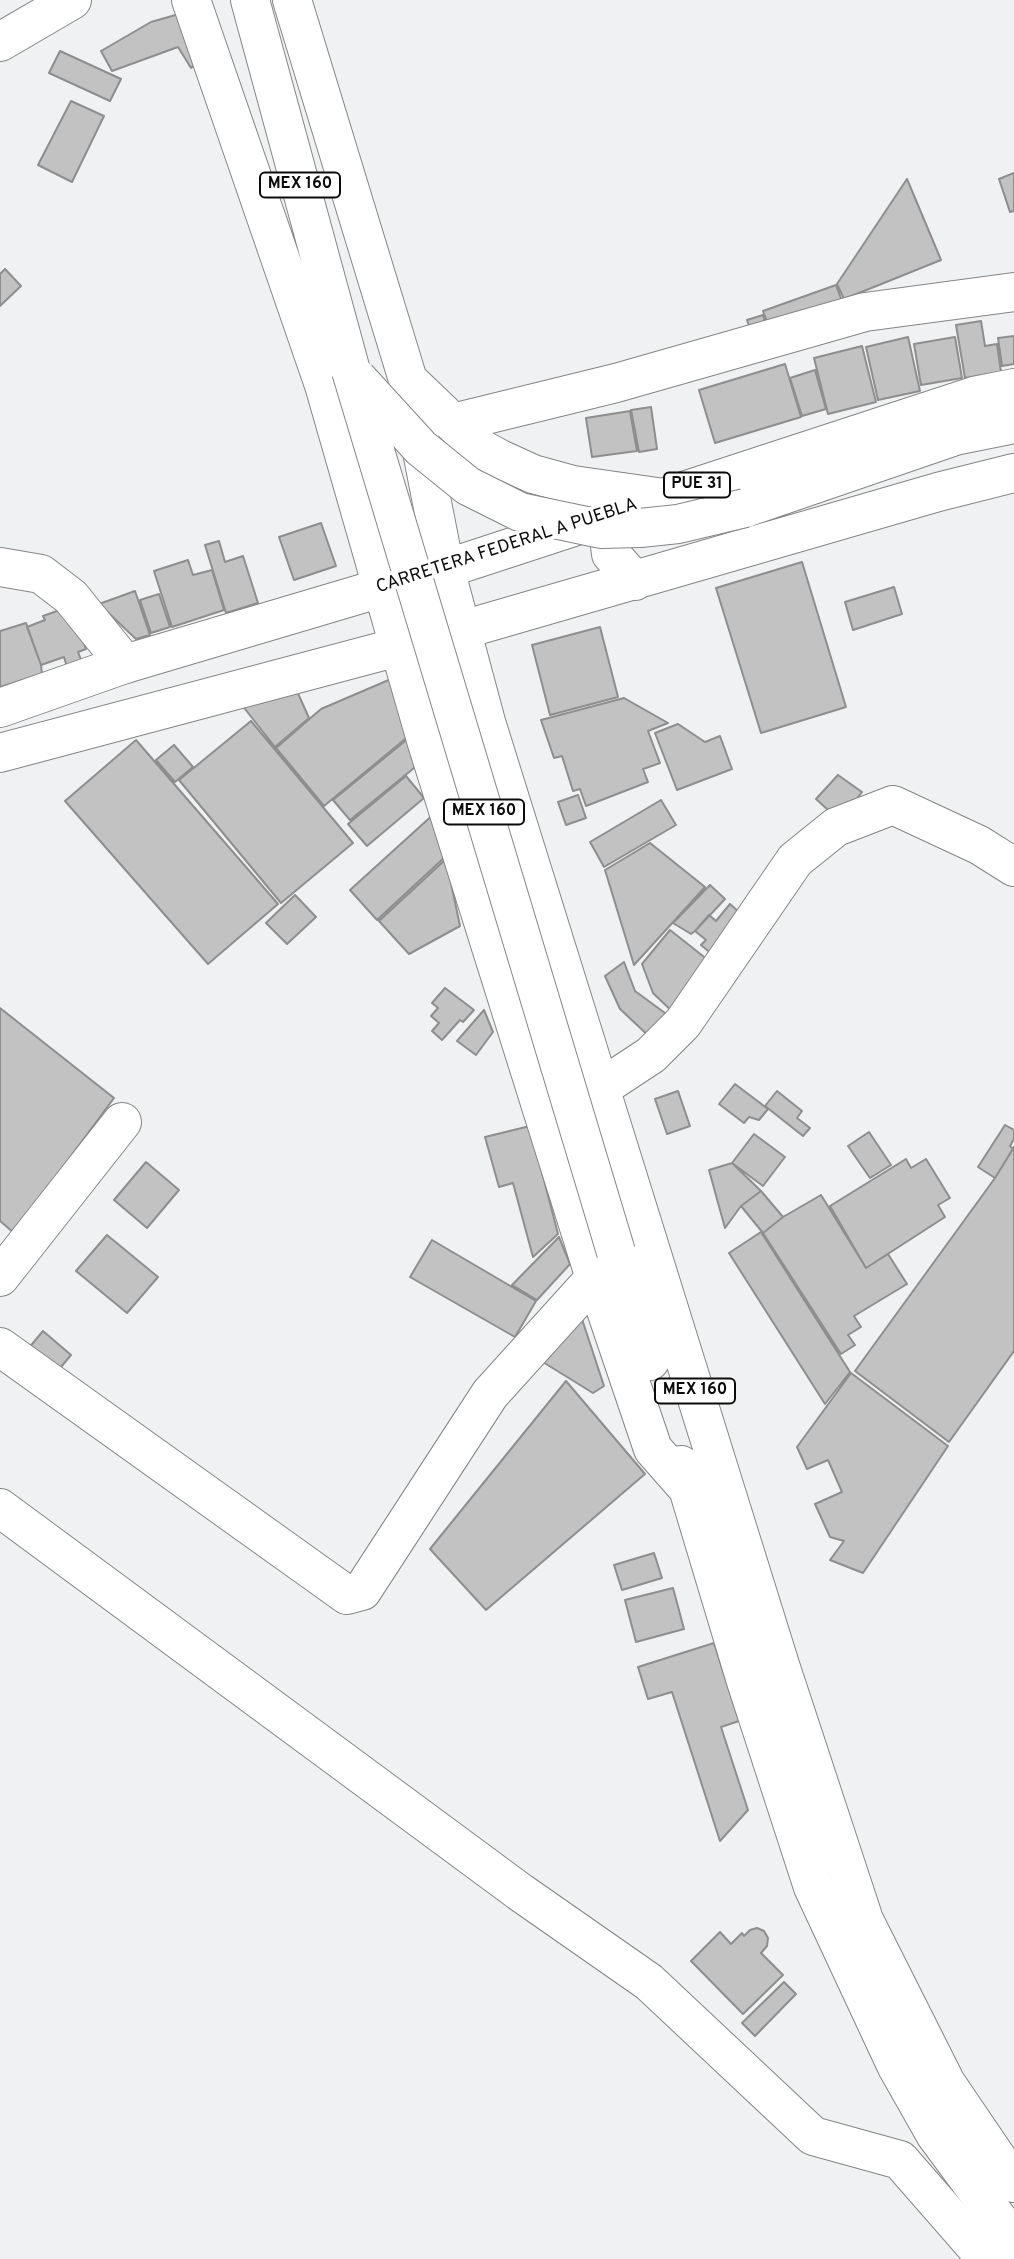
<!DOCTYPE html>
<html>
<head>
<meta charset="utf-8">
<style>
  body { margin:0 }
  canvas { display:block; background:#f0f1f2 }
</style>
</head>
<body>
<canvas width="1014" height="2259"></canvas>
<script>
const c = document.querySelector('canvas').getContext('2d');
c.lineJoin = 'round';
function fillPath(path, color) { c.fillStyle = color; c.fill(path, 'evenodd'); }
const toPath = rows => new Path2D(rows.map(r => 'M' + r).join(''));
function strokePath(path, color, width, dash) { c.strokeStyle = color; c.lineWidth = width; c.lineCap = dash ? 'butt' : 'round'; c.setLineDash(dash || []); c.stroke(path); }
function label(font, color, halo, rows, align = 'center') {
  c.font = font + ' Overpass,sans-serif'; c.lineWidth = 7; c.setLineDash([]); c.textBaseline = 'middle'; c.strokeStyle = halo; c.fillStyle = color; for (const [text, x, y, turn = 0] of rows) {
    c.save(); c.translate(x, y); c.rotate((+turn || 0) * Math.PI / 180); c.textAlign = isNaN(turn) ? turn : align; if (halo) c.strokeText(text, 0, 0); c.fillText(text, 0, 0); c.restore();
  }
}
const building = toPath([
  [179,14,200,60,191,68,178,47,112,71,101,51,151,22,179,14],
  [60,51,121,79,110,101,49,73,60,51],
  [71,101,104,116,72,182,38,165,71,101],
  [1014,173,1014,211,1010,212,999,179,1014,173],
  [907,179,941,260,844,299,837,284,907,179],
  [5,269,21,286,0,306,0,274,5,269],
  [836,285,846,312,773,338,763,311,836,285],
  [763,315,769,335,754,340,747,320,763,315],
  [981,321,985,346,997,344,1001,372,965,378,956,325,981,321],
  [1014,336,1014,364,1002,366,998,338,1014,336],
  [908,337,920,391,878,400,866,347,908,337],
  [955,337,962,378,921,385,914,344,955,337],
  [862,346,876,402,828,414,814,358,862,346],
  [785,364,801,417,715,443,699,390,785,364],
  [815,370,826,409,802,416,790,378,815,370],
  [651,407,657,449,639,452,631,410,651,407],
  [630,411,637,451,592,457,586,418,630,411],
  [321,523,336,566,294,580,279,537,321,523],
  [219,541,225,562,243,556,258,603,226,613,205,545,219,541],
  [188,560,193,575,212,570,224,610,172,627,154,571,188,560],
  [802,562,846,707,761,733,716,588,802,562],
  [894,587,902,614,853,630,845,602,894,587],
  [135,591,150,635,136,639,99,604,135,591],
  [159,594,170,627,151,633,140,600,159,594],
  [71,606,86,649,78,652,82,662,67,667,64,657,41,665,27,627,45,620,43,616,71,606],
  [26,623,41,665,42,674,0,687,0,631,26,623],
  [600,627,618,697,550,715,532,645,600,627],
  [391,679,410,735,324,806,276,748,321,709,391,679],
  [296,689,309,718,275,747,241,704,296,689],
  [624,698,668,723,648,731,660,763,643,769,648,782,586,806,580,789,573,791,562,756,554,758,541,720,624,698],
  [251,721,353,843,281,903,179,780,251,721],
  [678,724,705,742,720,736,732,769,677,790,655,733,678,724],
  [410,737,419,764,350,820,333,800,410,737],
  [136,740,278,904,208,964,65,801,136,740],
  [174,745,193,767,175,782,156,760,174,745],
  [838,775,862,792,840,821,816,799,838,775],
  [406,776,424,798,367,846,348,824,406,776],
  [578,795,586,818,566,825,558,802,578,795],
  [661,800,676,825,604,867,590,842,661,800],
  [436,812,446,856,377,920,350,890,436,812],
  [650,843,705,887,634,965,605,870,650,843],
  [446,859,460,926,409,954,379,921,446,859],
  [710,885,725,899,695,931,691,934,673,923,710,885],
  [295,895,316,917,287,944,266,923,295,895],
  [730,904,751,923,719,960,701,945,706,940,695,931,709,915,716,921,730,904],
  [670,930,718,968,676,1015,653,993,642,964,670,930],
  [624,962,635,991,669,1016,652,1039,620,1009,605,976,624,962],
  [445,988,474,1010,463,1022,460,1020,442,1040,432,1031,439,1023,431,1016,438,1008,432,1003,445,988],
  [0,1008,114,1098,14,1233,0,1221,0,1008],
  [484,1010,493,1032,476,1055,457,1041,484,1010],
  [735,1084,768,1109,759,1120,749,1117,744,1123,719,1104,735,1084],
  [678,1091,690,1126,667,1134,655,1099,678,1091],
  [777,1091,802,1111,797,1118,810,1128,803,1136,765,1106,777,1091],
  [1005,1125,1014,1130,1014,1139,1010,1146,1013,1149,995,1178,978,1167,1005,1125],
  [530,1126,558,1234,533,1257,513,1183,499,1187,485,1137,530,1126],
  [869,1132,891,1165,870,1178,848,1146,869,1132],
  [754,1134,785,1157,763,1186,732,1163,754,1134],
  [1014,1147,1014,1351,949,1442,855,1371,995,1178,1014,1147],
  [906,1159,911,1168,926,1159,950,1198,938,1205,945,1217,866,1268,830,1206,906,1159],
  [146,1162,179,1190,147,1228,114,1200,146,1162],
  [732,1163,761,1191,741,1206,725,1228,709,1170,732,1163],
  [761,1191,783,1217,763,1233,741,1206,761,1191],
  [821,1195,866,1268,888,1254,907,1284,854,1316,861,1327,848,1335,855,1345,841,1354,763,1233,783,1217,821,1195],
  [761,1232,850,1372,825,1404,729,1253,761,1232],
  [107,1235,158,1277,127,1313,76,1271,107,1235],
  [559,1237,570,1264,537,1300,512,1285,559,1237],
  [432,1240,536,1301,515,1337,410,1277,432,1240],
  [579,1310,604,1386,593,1393,538,1359,579,1310],
  [43,1331,71,1355,56,1373,28,1349,43,1331],
  [851,1373,948,1446,863,1573,830,1560,844,1541,830,1537,815,1504,842,1492,828,1460,807,1469,797,1447,851,1373],
  [566,1381,645,1474,486,1610,430,1549,566,1381],
  [654,1553,662,1578,622,1590,614,1565,654,1553],
  [673,1588,684,1629,636,1642,625,1600,673,1588],
  [714,1643,739,1721,721,1727,748,1810,720,1841,672,1692,648,1699,638,1667,714,1643],
  [757,1928,764,1931,768,1938,767,1946,761,1953,783,1975,743,2014,691,1961,720,1932,731,1944,742,1933,744,1936,750,1930,757,1928],
  [784,1982,796,1994,755,2036,742,2023,784,1982]
]);
fillPath(building, '#c3c2c2');
strokePath(building, '#8f8e8e', 2);
const minor = toPath([
  [0,42,72,0],
  [453,423,616,383,865,312,1014,292],
  [0,567,41,574,71,597,125,664],
  [601,1088,651,1055,683,1023,795,860,836,827,893,805,979,845,1014,867],
  [0,1277,122,1122],
  [0,1347,347,1595,362,1591,490,1394,595,1278],
  [0,1508,520,1892,649,1982,813,2136,900,2160,976,2247,997,2259]
]);
const major = toPath([
  [191,0,324,385,426,740,595,1278,653,1449,689,1490],
  [250,0,351,371],
  [292,0,408,380,445,569,486,722,780,1665,864,1920,946,2083,1014,2183],
  [408,380,478,447,500,459,533,474,573,485,657,497],
  [745,508,955,436,1014,424],
  [618,512,609,538,611,554,635,581],
  [0,708,125,664,445,569,974,396,1014,388],
  [0,753,462,630,938,492,1014,473],
  [616,1252,650,1361],
  [681,1465,745,1678,813,1887,897,2067,935,2134,1014,2241]
]);
strokePath(minor, '#858586', 40);
strokePath(major, '#858586', 40);
strokePath(minor, '#fff', 38);
strokePath(major, '#fff', 38);
const majorBridge = toPath([
  [351,371,616,1252],
  [357,378,421,448,468,486,520,512,601,529,640,528,678,524,745,508]
]);
strokePath(majorBridge, '#858586', 40, []);
strokePath(majorBridge, '#fff', 38);
for (const [x, y, w] of [
  [300,185,80],
  [697,485,66],
  [484,812,80],
  [695,1391,80]
]) { const box = new Path2D(); box.roundRect(x - w / 2, y - 12.5, w, 25, 5); c.fillStyle = '#fff'; c.fill(box); strokePath(box, '#0b0b0b', 2); }
label('bold 16px', '#0b0b0b', null, [
  ["MEX 160",300,185],
  ["PUE 31",697,485],
  ["MEX 160",484,812],
  ["MEX 160",695,1391]
]);
label('18px', '#0b0b0b', '#fff', [
  ["CARRETERA FEDERAL A PUEBLA",507,547,-18]
]);
</script>
</body>
</html>
